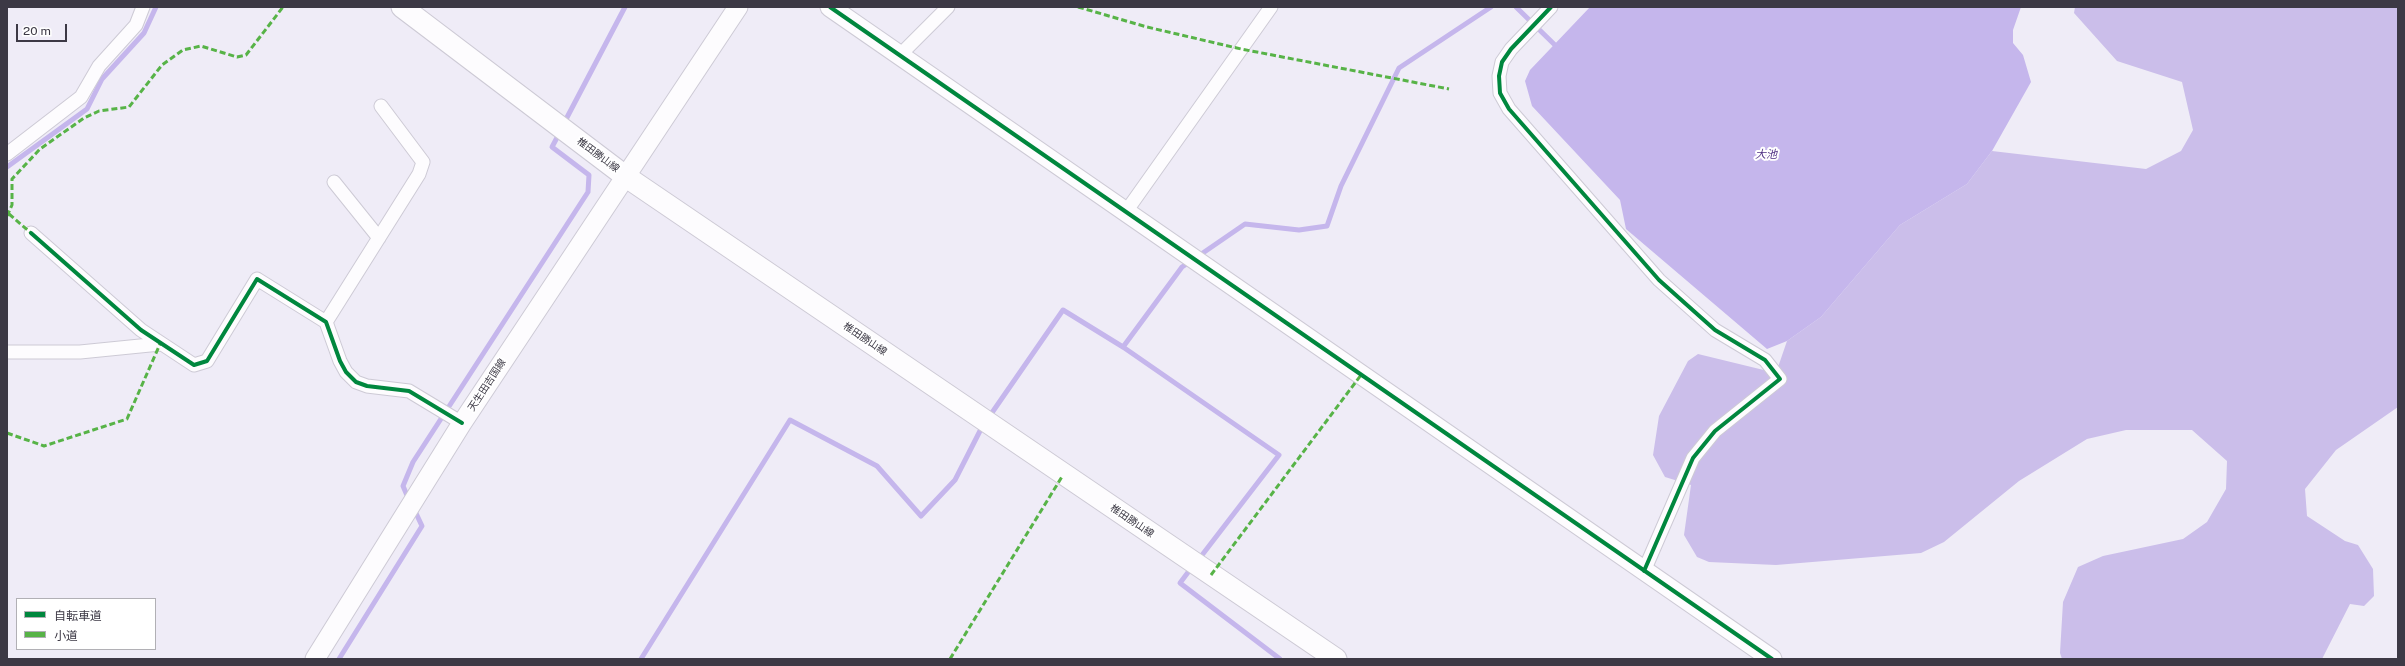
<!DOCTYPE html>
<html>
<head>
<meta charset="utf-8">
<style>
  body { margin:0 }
  #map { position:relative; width:2405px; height:666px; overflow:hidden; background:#efecf7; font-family:"Public Sans","Noto Sans JP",sans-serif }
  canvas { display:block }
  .frame { position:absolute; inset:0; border:8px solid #3c3945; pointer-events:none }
  .legend { position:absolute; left:16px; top:598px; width:140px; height:52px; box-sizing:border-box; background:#fff; border:1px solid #b1b0b5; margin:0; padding:5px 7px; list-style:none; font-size:12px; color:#3c3945 }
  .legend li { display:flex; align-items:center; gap:8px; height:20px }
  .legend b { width:20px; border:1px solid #b1b0b5 }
  .scale { position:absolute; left:16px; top:24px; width:51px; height:18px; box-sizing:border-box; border:2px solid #3c3945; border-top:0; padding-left:5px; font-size:12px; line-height:14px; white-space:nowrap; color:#3c3945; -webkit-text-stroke:3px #fff; paint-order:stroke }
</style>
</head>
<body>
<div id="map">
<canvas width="2405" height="666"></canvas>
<div class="frame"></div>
<ul class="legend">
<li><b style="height:5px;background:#00873e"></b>自転車道</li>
<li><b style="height:5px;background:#57b347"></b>小道</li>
</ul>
<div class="scale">20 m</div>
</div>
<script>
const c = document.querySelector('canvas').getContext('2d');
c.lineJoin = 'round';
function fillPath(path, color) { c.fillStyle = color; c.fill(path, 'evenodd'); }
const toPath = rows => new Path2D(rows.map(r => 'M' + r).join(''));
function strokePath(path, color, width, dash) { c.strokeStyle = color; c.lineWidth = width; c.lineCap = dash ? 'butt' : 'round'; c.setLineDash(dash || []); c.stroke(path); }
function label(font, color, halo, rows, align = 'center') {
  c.font = font + ' "Public Sans","Noto Sans JP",sans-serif'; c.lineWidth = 4; c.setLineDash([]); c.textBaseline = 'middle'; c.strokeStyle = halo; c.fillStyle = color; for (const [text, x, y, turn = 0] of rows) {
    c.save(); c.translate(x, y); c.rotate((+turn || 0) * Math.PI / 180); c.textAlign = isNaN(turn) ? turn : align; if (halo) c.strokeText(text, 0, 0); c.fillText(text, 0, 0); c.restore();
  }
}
fillPath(toPath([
  [2075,7,2398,7,2398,407,2336,450,2305,489,2307,516,2345,541,2358,545,2373,569,2374,596,2364,606,2350,604,2322,659,2062,659,2060,653,2063,602,2078,567,2103,556,2183,539,2207,522,2226,489,2227,461,2192,430,2126,430,2087,439,2019,481,1944,542,1921,553,1776,565,1709,562,1697,557,1684,535,1691,485,1665,477,1653,455,1659,416,1688,361,1698,354,1776,373,1787,341,1821,317,1900,225,1967,184,1992,151,2146,169,2181,151,2193,130,2182,82,2117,61,2074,13]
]), '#cbbeea');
fillPath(toPath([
  [1590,7,2021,7,2013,30,2013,43,2023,55,2031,82,1992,151,1967,184,1900,225,1821,317,1787,341,1767,349,1626,229,1620,200,1532,106,1525,81,1530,70]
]), '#c5b6ec');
strokePath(toPath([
  [1516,7,1558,48],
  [563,125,625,7],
  [7,167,87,109,102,79,144,33,156,7],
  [1197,257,1245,224,1299,230,1327,226,1341,186,1399,68,1491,7],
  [1191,261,1182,267,1123,347,1279,455,1199,559],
  [989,417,1063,310,1123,347],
  [409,500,403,486,413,462,588,192,589,175,552,147,560,132],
  [1192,567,1180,583,1280,659],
  [339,659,422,526,414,509],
  [641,659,790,420,877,466,921,516,955,480,983,425]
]), '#c5b6ec', 5);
const street = toPath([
  [1551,7,1511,49,1502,62,1499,76,1500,93,1509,109,1659,280,1715,330,1765,360,1780,379,1715,431,1693,458,1644,571],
  [900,55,948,7],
  [7,154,81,97,99,66,136,25,143,7],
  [334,182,379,238],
  [1125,213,1271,7],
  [31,233,141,330,194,365,207,361,257,279,326,322,340,361,346,372,356,382,367,386,409,391,462,423],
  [326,322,419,174,423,162,381,106],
  [7,352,80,352,160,344]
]);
const secondary = toPath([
  [830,7,1772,659],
  [315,659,462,423,738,7]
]);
const primary = toPath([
  [402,7,625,176,1336,659]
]);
strokePath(street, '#cdcad5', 15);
strokePath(secondary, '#cdcad5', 21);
strokePath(primary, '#cdcad5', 23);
strokePath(street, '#fdfcfe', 13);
strokePath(secondary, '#fdfcfe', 19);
strokePath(primary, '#fdfcfe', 21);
strokePath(toPath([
  [1078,7,1147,27,1241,49,1449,89],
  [9,214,31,233],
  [7,216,12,205,12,179,40,149,84,118,99,111,129,107,162,65,183,50,201,46,237,57,246,55,283,7],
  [7,433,44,446,127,419,160,344],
  [1211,575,1361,375],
  [950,659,1063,475]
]), '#57b347', 3, [6, 3]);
strokePath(toPath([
  [830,7,1772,659],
  [1551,7,1511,49,1502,62,1499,76,1500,93,1509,109,1659,280,1715,330,1765,360,1780,379,1715,431,1693,458,1644,571],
  [31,233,141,330,194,365,207,361,257,279,326,322,340,361,346,372,356,382,367,386,409,391,462,423]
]), '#00873e', 4);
label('10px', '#3c3945', '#fff', [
  ["椎田勝山線",598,155,37],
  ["椎田勝山線",865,339,34],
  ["天生田吉国線",487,385,-57],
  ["椎田勝山線",1132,521,34]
]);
label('italic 11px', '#4f3084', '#fff', [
  ["大池",1766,155]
]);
</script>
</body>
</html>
